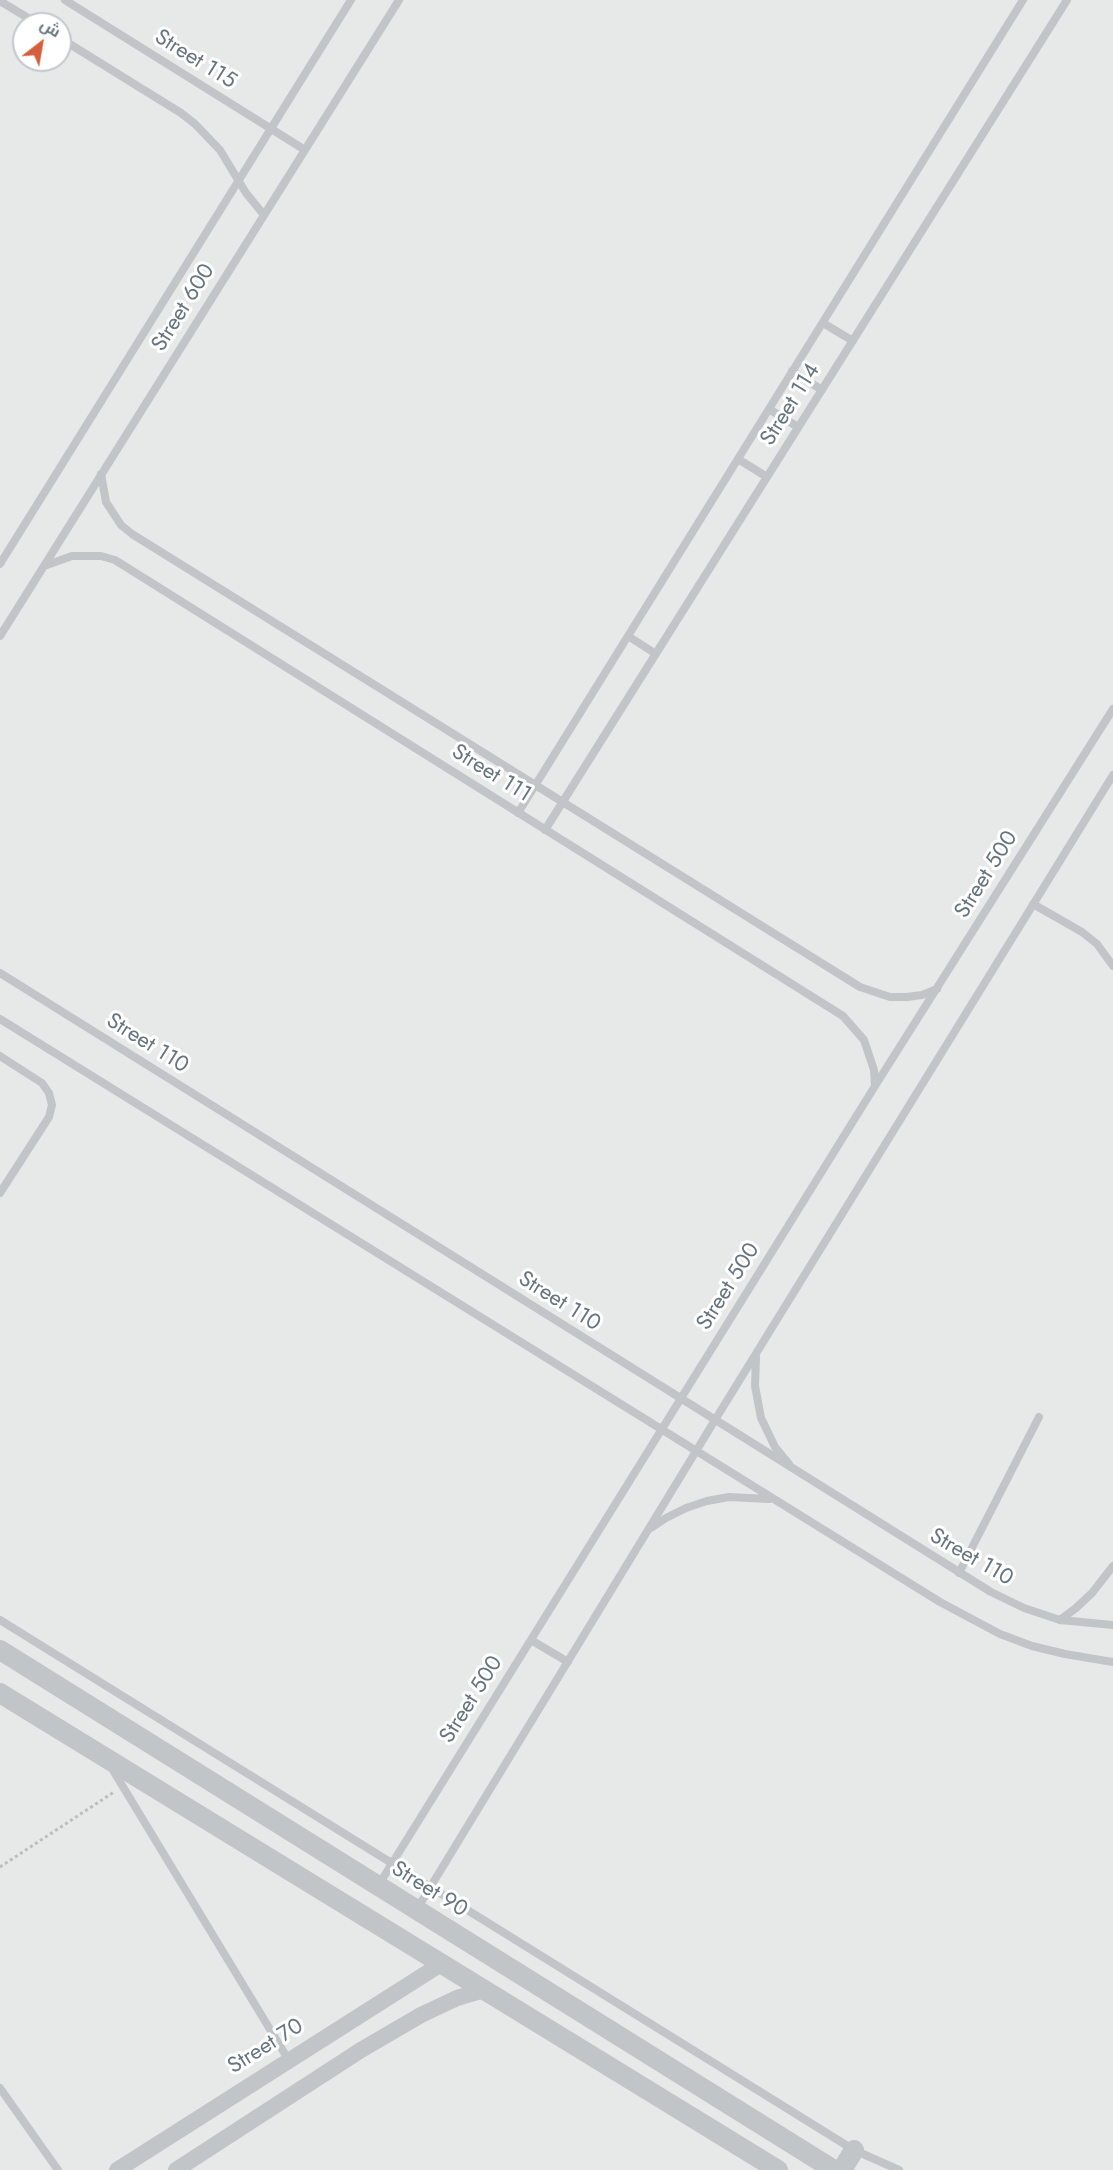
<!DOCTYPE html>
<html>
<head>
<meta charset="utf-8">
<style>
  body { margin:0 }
  #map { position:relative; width:1113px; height:2170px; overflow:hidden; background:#f9f9f7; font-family:Jost,Cairo,sans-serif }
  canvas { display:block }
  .north { position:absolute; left:12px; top:12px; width:60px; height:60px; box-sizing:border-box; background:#fff; border:2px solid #c2c8cc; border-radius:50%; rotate:31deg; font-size:16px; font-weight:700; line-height:24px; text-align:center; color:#667580 }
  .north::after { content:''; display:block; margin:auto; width:21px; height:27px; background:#d55f3c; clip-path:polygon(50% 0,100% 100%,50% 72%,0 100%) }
</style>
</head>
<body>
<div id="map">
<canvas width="1113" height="2170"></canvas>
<div class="north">ش</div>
</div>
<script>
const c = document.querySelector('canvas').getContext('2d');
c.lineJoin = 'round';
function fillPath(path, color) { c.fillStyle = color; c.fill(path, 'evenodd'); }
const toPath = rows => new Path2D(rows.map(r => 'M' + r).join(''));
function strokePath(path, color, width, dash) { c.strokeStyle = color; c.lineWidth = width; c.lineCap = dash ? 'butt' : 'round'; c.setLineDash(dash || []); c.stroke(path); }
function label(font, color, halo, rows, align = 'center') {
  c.font = font + ' Jost,sans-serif'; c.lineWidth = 6; c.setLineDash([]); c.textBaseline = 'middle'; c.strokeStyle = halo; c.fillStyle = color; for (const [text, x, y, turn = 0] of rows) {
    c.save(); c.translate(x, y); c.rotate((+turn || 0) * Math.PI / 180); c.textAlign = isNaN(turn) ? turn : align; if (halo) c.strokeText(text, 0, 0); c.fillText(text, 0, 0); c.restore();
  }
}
fillPath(toPath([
  [0,0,1113,0,1113,2170,0,2170],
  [24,24,60,24,60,60,24,60]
]), '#e7e8e8');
strokePath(toPath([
  [0,1867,114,1792]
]), '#bbbec0', 3, [3, 3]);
strokePath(toPath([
  [65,0,305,150],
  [0,1,38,24],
  [60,38,181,113,195,124,220,150,246,193,264,215],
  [823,323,853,341],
  [792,371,822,390],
  [769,409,798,427],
  [738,459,767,477],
  [101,474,106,502,121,525,132,534,860,987,890,997,907,997,922,995,937,989],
  [0,564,351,0],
  [44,566,72,556,101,556,115,560,843,1016,864,1040,874,1070,875,1086],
  [0,636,399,0],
  [628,636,656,654],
  [518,813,1023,0],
  [545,830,1067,0],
  [1033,904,1082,932,1097,944,1113,966],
  [0,973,991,1592,1024,1608,1060,1620,1113,1625],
  [0,1019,940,1602,1000,1634,1032,1646,1065,1654,1113,1662],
  [0,1056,42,1083,49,1093,52,1105,49,1117,0,1193],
  [756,1357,755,1386,761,1418,775,1447,789,1464],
  [651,1528,666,1518,686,1508,707,1501,729,1497,769,1499],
  [959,1573,1039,1417],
  [0,1620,854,2150,899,2170],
  [1060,1620,1076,1608,1092,1593,1113,1566],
  [531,1640,568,1662],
  [111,1767,288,2059],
  [378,1886,875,1086,1113,709],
  [417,1909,715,1420,1113,775],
  [0,2088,58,2170]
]), '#c1c5c8', 8);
strokePath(toPath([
  [117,2170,441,1964],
  [176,2170,361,2050,421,2015,457,1998,484,1990]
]), '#c1c5c8', 16);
strokePath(toPath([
  [0,1650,834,2170],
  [0,1693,778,2170],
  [842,2170,854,2150]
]), '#c1c5c8', 20);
label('22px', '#667580', '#fff', [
  ["Street 115",195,60,32],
  ["Street 600",184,308,-58],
  ["Street 114",791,405,-58],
  ["Street 111",491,774,32],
  ["Street 500",987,875,-58],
  ["Street 110",147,1044,32],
  ["Street 500",729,1287,-58],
  ["Street 110",559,1302,32],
  ["Street 110",971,1558,30],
  ["Street 500",472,1700,-58],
  ["Street 90",429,1890,32],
  ["Street 70",266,2047,-32]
]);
</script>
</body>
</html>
